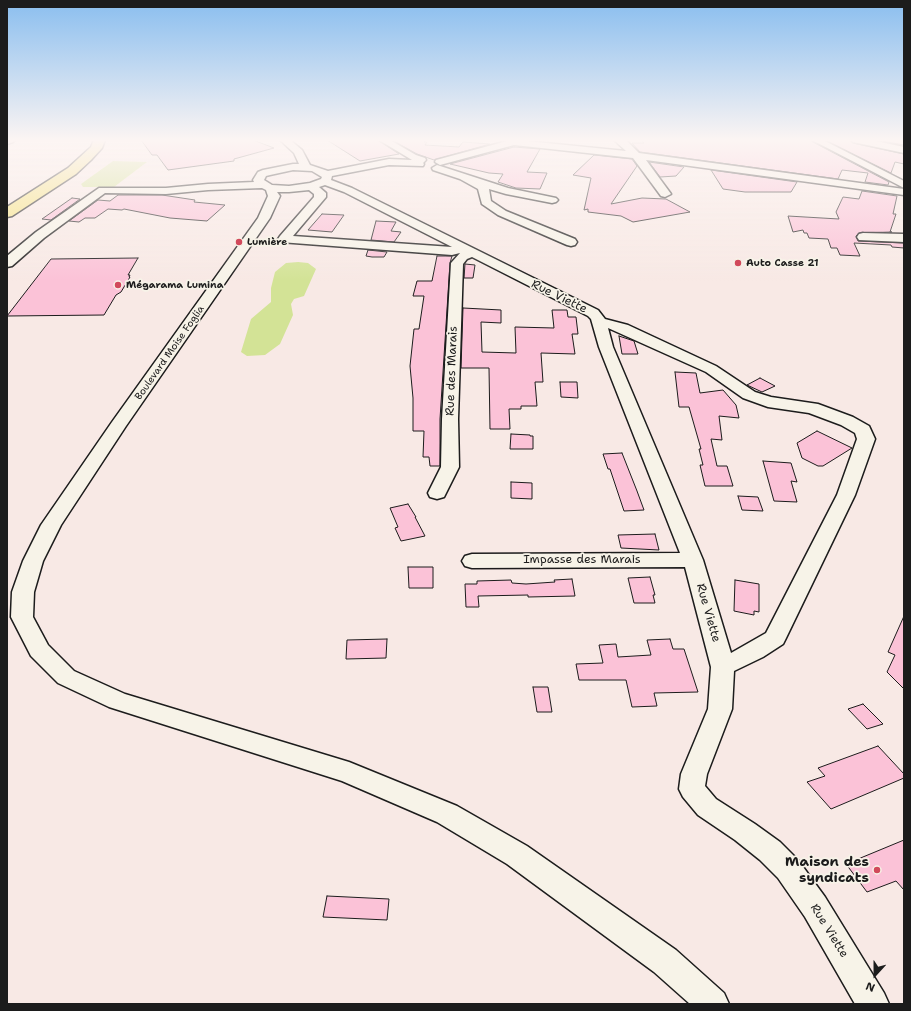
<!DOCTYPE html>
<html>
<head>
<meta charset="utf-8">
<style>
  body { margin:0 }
  #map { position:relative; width:911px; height:1011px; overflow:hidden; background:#f8e9e5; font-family:"Shantell Sans",sans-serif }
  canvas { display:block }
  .frame { position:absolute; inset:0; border:8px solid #1c1c1c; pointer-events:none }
  .north { position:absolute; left:855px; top:955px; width:40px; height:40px; -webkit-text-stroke:3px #f7f3e8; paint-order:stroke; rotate:201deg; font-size:11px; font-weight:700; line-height:16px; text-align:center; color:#1c1c1c }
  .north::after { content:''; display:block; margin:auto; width:14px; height:18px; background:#1c1c1c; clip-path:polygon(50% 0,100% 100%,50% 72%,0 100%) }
</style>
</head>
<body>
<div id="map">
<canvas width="911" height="1011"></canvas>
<div class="frame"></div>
<div class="north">N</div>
</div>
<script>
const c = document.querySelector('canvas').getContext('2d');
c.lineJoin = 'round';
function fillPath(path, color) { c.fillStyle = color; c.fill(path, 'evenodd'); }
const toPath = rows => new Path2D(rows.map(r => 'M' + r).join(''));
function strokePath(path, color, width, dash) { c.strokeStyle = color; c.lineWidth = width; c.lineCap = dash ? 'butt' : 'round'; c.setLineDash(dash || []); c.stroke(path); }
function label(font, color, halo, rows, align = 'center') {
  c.font = font + ' "Shantell Sans",sans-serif'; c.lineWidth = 3.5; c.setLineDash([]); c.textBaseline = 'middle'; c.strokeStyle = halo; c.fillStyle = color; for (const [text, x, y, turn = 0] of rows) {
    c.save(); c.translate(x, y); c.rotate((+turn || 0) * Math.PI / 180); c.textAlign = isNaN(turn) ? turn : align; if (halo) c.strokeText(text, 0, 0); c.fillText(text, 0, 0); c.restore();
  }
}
fillPath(toPath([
  [113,161,147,162,114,187,83,187,81,184],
  [298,262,308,263,316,269,304,296,294,299,291,304,293,315,280,344,265,355,247,356,241,352,251,319,271,302,271,288,275,272,286,263]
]), '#d3e396');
const building = toPath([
  [141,140,253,140,274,148,234,159,234,161,168,170,157,155,152,155,141,140],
  [327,140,378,140,399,154,360,161,327,140],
  [392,140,426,140,424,142,427,142,425,145,459,147,463,142,490,144,434,160,417,154,392,140],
  [641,140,811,140,811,141,889,182,888,185,865,182,868,173,842,170,838,179,640,152,632,143,644,143,641,140],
  [825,140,850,140,853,143,904,154,904,164,895,162,891,173,825,140],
  [876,140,904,140,904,145,876,140],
  [514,147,540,149,527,172,547,173,540,189,516,188,498,182,503,174,489,173,450,164,514,147],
  [594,155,632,159,637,166,611,204,642,198,666,199,690,212,633,222,621,216,588,212,588,209,584,210,591,178,573,175,594,155],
  [649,162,684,167,676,176,660,177,649,162],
  [711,170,797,182,791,192,745,192,723,189,711,170],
  [862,191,897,196,893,214,896,214,890,232,892,232,859,233,856,236,858,241,904,243,904,248,892,247,891,245,854,243,860,256,840,255,837,248,831,248,828,239,809,238,807,233,804,233,803,230,793,232,788,216,839,219,836,212,843,197,859,199,862,191],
  [118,195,162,195,195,200,194,202,225,205,207,221,170,218,124,209,122,210,108,209,95,218,85,218,79,222,69,221,98,200,110,201,118,195],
  [72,198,80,199,51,220,42,219,72,198],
  [322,214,344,215,332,232,308,230,322,214],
  [376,221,396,222,391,231,401,232,394,242,371,240,376,221],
  [368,250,387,252,384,257,372,257,366,256,368,250],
  [437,256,452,256,450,263,440,419,440,466,430,466,429,457,423,457,424,431,413,431,413,398,410,366,414,329,419,329,424,296,413,296,417,281,432,281,437,256],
  [138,258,128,275,130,275,129,277,130,277,121,292,116,295,104,315,7,316,51,259,138,258],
  [465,264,475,265,473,278,464,278,465,264],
  [463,308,501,310,501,323,481,322,482,352,516,353,515,327,554,328,552,310,567,310,568,317,576,317,578,334,572,334,575,354,541,353,543,382,535,382,537,406,521,406,521,409,509,409,510,429,490,429,489,368,461,368,463,308],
  [619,336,634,341,638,354,622,354,619,336],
  [675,372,696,373,700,393,723,390,736,405,739,418,719,416,722,440,711,439,717,466,727,466,733,486,705,486,700,465,703,465,699,449,701,449,689,407,679,407,675,372],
  [760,378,775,386,762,392,747,385,760,378],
  [560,382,577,382,578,398,561,397,560,382],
  [817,431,852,448,823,466,818,466,802,458,797,443,817,431],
  [511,434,530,435,530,436,533,436,533,449,510,449,511,434],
  [622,453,637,491,644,510,624,511,610,469,608,469,603,454,622,453],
  [763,461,791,463,797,482,791,481,797,502,774,501,763,461],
  [511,482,532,483,532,499,511,498,511,482],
  [738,496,758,497,763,511,742,510,738,496],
  [408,504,416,517,415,517,425,536,401,541,395,528,398,527,390,508,408,504],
  [655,534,659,550,621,548,618,535,655,534],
  [408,567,433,567,433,588,409,588,408,567],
  [650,577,655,595,653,595,655,603,634,603,628,578,650,577],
  [572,579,575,596,528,597,528,595,478,596,479,607,466,607,465,584,477,584,477,581,511,580,512,583,526,584,555,582,554,580,572,579],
  [735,580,759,584,759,612,754,611,754,615,734,611,735,580],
  [904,616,904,689,887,672,895,655,888,652,904,616],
  [387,639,386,658,346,659,347,640,387,639],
  [670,639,673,649,684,649,698,692,654,693,657,706,632,707,626,680,579,680,576,664,603,663,599,645,616,644,618,657,651,655,647,640,670,639],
  [533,687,548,687,552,712,537,712,533,687],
  [863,704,883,724,867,729,848,709,863,704],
  [878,746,904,774,904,778,831,809,807,782,825,776,818,768,878,746],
  [904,840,904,890,896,881,867,892,846,864,904,840],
  [327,896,389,899,387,920,323,917,327,896]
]);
fillPath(building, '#fbc2d7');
strokePath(building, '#1c1c1c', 1);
const street = toPath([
  [7,140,15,140,13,142,7,144,7,140],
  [280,140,290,140,302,150,310,165,328,171,389,159,412,160,379,140,390,140,416,155,425,158,426,160,423,163,424,164,423,166,389,165,332,176,331,180,352,188,598,310,605,319,628,325,716,366,755,392,771,397,818,404,853,417,869,426,875,439,855,495,786,638,783,644,763,657,734,671,732,709,707,774,705,786,716,799,755,824,780,842,798,860,825,897,884,993,889,1004,855,1004,805,917,778,878,760,860,735,840,698,815,683,797,679,789,681,774,708,709,711,667,685,567,472,568,465,566,462,561,465,556,472,554,680,553,599,347,591,319,588,316,472,257,467,259,463,264,458,419,459,467,444,497,437,499,430,497,428,493,441,467,442,419,451,263,460,253,452,255,280,242,278,239,280,236,314,197,314,194,309,190,289,192,277,192,280,196,270,218,126,426,61,525,43,561,34,592,33,617,48,645,74,671,125,694,349,762,457,806,527,846,676,950,724,993,729,1004,690,1004,654,972,507,864,437,822,342,781,109,707,58,683,31,656,11,617,12,592,23,561,41,525,112,422,258,218,268,196,266,190,262,188,208,190,166,194,105,193,44,238,12,266,7,267,7,256,36,232,99,188,166,188,208,184,254,182,253,180,258,172,263,170,293,164,299,164,294,153,280,140],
  [293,170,312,171,322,177,321,179,310,183,289,186,272,185,264,180,266,176,270,175,293,170],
  [325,185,344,192,452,247,293,236,326,197,326,193,319,187,325,185],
  [608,328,706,372,743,398,768,407,809,413,841,425,855,433,857,439,837,495,766,633,731,653,703,560,613,347,608,328],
  [511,140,527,140,526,141,626,151,614,140,626,140,639,153,904,189,904,195,646,160,671,194,665,197,661,196,633,158,514,145,440,165,435,162,436,160,511,140],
  [812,140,823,140,904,181,904,188,812,140],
  [437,165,508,188,556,198,558,200,556,202,552,203,506,194,489,189,491,201,506,211,575,239,577,242,575,245,571,246,567,245,498,215,482,204,478,189,460,179,433,170,432,168,437,165],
  [863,233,904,234,904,242,859,240,857,237,859,234,863,233]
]);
const secondary = toPath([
  [851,140,871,140,904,147,904,153,853,142,851,140]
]);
const primary = toPath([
  [94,140,105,140,102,148,91,160,76,174,12,216,7,217,7,207,68,168,91,147,94,140]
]);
strokePath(street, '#1c1c1c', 3);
strokePath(secondary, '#1c1c1c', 3);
strokePath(primary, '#1c1c1c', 3);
fillPath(street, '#f7f3e8');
fillPath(secondary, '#f7f3e8');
fillPath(primary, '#f5e382');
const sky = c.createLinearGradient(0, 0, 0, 281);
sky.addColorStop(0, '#8abeef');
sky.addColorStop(0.5, '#fcf5f3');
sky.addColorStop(1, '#fcf5f300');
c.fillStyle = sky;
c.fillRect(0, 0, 911, 281);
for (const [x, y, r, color] of [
  [239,242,4,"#d1495b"],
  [738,263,4,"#d1495b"],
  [118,285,4,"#d1495b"],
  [877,870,4,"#d1495b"]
]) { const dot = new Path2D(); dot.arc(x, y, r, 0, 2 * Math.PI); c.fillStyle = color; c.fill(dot); strokePath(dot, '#f7f3e8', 1.5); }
label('bold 10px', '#1c1c1c', '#f7f3e8', [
  ["Lumière",247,242],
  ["Auto Casse 21",746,263],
  ["Mégarama Lumina",126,285]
], 'left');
label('10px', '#1c1c1c', '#f7f3e8', [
  ["Boulevard Moise Foglia",170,353,-55]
]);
label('12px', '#1c1c1c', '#f7f3e8', [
  ["Rue Viette",559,297,26],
  ["Rue des Marais",452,371,-88],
  ["Impasse des Marais",582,560],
  ["Rue Viette",708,613,74],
  ["Rue Viette",829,931,58]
]);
label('bold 14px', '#1c1c1c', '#f7f3e8', [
  ["Maison des",869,862],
  ["syndicats",869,878]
], 'right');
</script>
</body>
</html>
